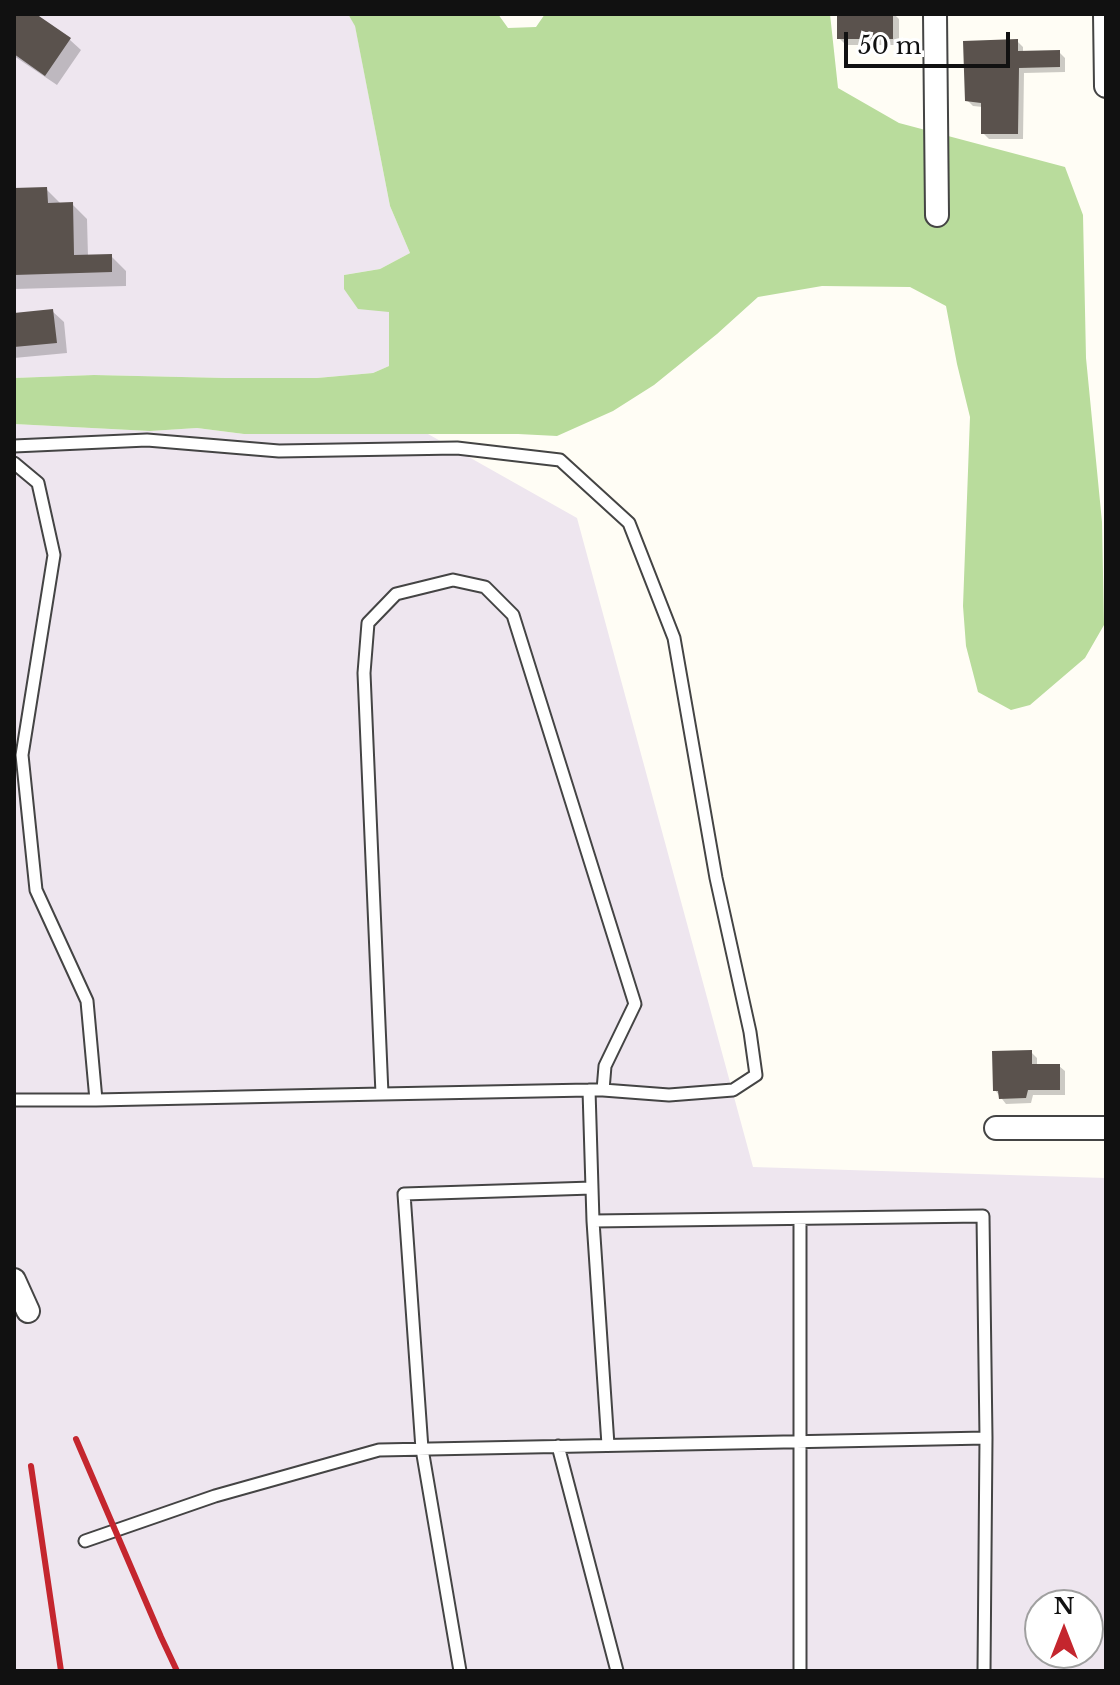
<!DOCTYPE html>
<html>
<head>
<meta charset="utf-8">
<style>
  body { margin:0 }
  #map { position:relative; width:1120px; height:1685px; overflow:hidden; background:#fffdf5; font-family:"Libre Baskerville",serif }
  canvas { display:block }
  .frame { position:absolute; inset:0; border:16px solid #111; pointer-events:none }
  .north { position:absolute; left:1024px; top:1589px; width:80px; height:80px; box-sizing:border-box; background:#fff; border:2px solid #a0a0a0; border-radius:50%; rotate:0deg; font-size:22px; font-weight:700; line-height:32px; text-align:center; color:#111 }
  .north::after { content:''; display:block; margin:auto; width:28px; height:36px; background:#c4262e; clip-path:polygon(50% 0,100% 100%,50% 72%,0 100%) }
  .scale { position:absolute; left:844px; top:32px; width:166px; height:36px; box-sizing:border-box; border:4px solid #111; border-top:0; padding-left:10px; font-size:24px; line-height:28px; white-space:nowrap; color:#111; -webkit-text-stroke:6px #fff; paint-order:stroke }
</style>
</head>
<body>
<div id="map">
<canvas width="1120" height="1685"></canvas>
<div class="frame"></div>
<div class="north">N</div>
<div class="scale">50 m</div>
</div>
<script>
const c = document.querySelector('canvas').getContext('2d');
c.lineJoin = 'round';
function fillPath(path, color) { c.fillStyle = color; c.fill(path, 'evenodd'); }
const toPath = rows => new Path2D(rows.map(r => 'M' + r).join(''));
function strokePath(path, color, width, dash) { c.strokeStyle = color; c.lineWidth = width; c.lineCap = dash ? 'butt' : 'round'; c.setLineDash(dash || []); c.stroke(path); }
fillPath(toPath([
  [14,14,348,14,355,25,390,206,410,253,380,269,344,275,389,312,389,366,373,373,317,378,225,378,94,375,14,378],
  [14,424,150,431,197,428,244,434,428,434,577,518,753,1167,1106,1178,1106,1671,14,1671],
  [1040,1605,1088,1605,1088,1653,1040,1653]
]), '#eee6ef');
fillPath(toPath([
  [348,14,498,14,508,28,536,27,545,14,830,14,838,88,899,123,1065,167,1083,215,1086,358,1102,522,1104,625,1085,658,1030,705,1011,710,978,692,966,646,963,606,970,417,957,364,946,306,910,287,822,286,758,297,717,334,654,385,613,411,557,436,518,434,244,434,197,428,150,431,14,424,14,378,94,375,225,378,317,378,373,373,389,366,389,312,358,309,344,289,344,275,380,269,410,253,390,206,355,26]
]), '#b9dc9c');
fillPath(toPath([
  [14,14,33,14,70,40,81,50,57,85,14,56],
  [839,14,894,14,899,19,899,45,846,45,839,38],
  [1017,41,1023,47,1023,53,1059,52,1065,58,1065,72,1024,73,1023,139,989,139,983,133,983,107,973,106,967,100],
  [46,189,62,205,72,204,87,219,88,257,111,256,126,271,126,286,14,289,14,190],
  [52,311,64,322,67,353,14,358,14,315],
  [1031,1052,1037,1058,1037,1066,1059,1066,1065,1071,1065,1095,1033,1095,1031,1103,1006,1104,995,1090]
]), '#0003');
fillPath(toPath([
  [14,14,36,14,71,38,45,76,14,54],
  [837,14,893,14,893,39,837,39],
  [1018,39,1018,51,1060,50,1060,67,1019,68,1018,134,981,134,981,103,965,101,963,41],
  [47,187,48,203,73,202,74,255,112,254,112,272,14,275,14,188],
  [53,309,57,343,14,347,14,313],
  [1032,1050,1032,1064,1060,1064,1060,1090,1028,1090,1026,1098,999,1099,998,1091,993,1091,992,1051]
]), '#5a524d');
const lane = toPath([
  [14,446,147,440,279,451,457,448,560,460,629,523,674,638,716,878,750,1032,756,1075,733,1090,669,1095,603,1090],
  [14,463,38,483,54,555,22,755,36,890,87,1001,96,1100],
  [14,1100,96,1100,382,1094,589,1090,603,1090,605,1066,635,1004,513,615,485,587,453,580,396,594,368,623,364,673,382,1094],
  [593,1221,608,1445],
  [558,1446,617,1671],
  [85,1541,215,1496,379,1450,986,1438,983,1216,593,1221,589,1090],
  [460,1671,422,1449,404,1194,592,1188],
  [800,1671,800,1219],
  [984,1671,986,1438]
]);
const street = toPath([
  [935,14,937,215],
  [1105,14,1106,86],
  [996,1128,1106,1128],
  [14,1280,28,1311]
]);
strokePath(lane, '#444', 15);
strokePath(street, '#444', 26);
strokePath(lane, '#fff', 11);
strokePath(street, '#fff', 22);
strokePath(toPath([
  [76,1439,161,1637,177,1671],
  [31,1466,61,1671]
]), '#c4262e', 6);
</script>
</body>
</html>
